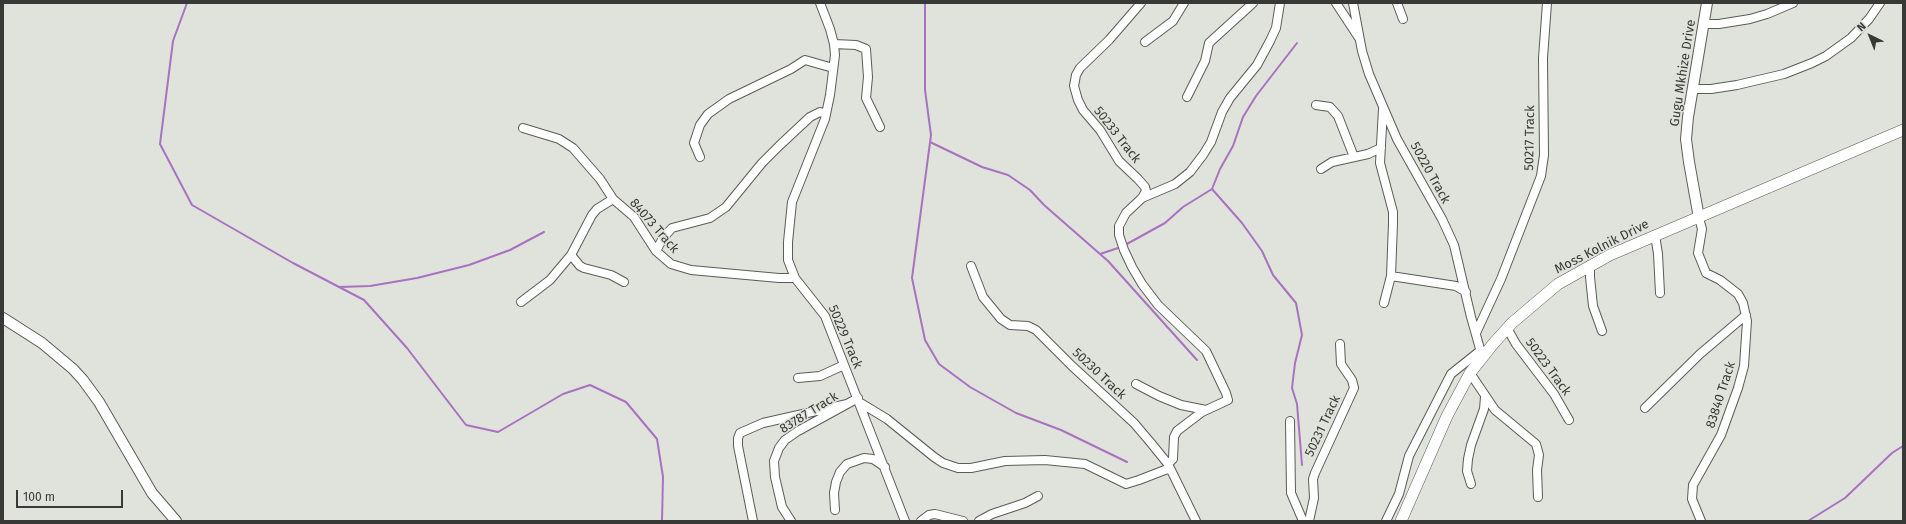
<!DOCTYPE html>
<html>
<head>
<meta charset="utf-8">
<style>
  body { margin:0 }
  #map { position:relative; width:1906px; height:524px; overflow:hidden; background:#e0e3db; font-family:"Fira Sans",sans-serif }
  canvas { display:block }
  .frame { position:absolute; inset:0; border:4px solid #383936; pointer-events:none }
  .north { position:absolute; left:1850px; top:16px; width:40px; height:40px; -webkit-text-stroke:3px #e0e3db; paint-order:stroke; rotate:317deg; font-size:11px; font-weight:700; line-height:16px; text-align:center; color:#383936 }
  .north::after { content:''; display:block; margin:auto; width:14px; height:18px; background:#383936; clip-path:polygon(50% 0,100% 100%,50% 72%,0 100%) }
  .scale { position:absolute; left:16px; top:490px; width:107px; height:18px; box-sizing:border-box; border:2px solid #383936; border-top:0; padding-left:5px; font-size:12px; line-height:14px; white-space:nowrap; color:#383936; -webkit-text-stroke:3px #e0e3db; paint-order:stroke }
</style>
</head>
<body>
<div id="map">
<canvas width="1906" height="524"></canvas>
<div class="frame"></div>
<div class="north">N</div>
<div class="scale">100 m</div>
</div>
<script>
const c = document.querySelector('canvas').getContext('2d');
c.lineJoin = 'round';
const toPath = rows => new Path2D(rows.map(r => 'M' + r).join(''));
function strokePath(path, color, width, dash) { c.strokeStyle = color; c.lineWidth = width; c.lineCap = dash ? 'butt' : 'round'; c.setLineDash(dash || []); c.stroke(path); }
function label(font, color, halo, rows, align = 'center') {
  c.font = font + ' "Fira Sans",sans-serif'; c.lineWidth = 3; c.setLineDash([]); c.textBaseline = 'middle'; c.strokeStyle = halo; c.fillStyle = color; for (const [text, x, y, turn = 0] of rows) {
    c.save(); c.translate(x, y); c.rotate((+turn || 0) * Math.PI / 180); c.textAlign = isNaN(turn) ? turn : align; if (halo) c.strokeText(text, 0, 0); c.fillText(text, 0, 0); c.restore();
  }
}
strokePath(toPath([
  [187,3,173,41,160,144,192,205,293,263,364,300,407,348,466,425,498,432,563,394,590,385,626,402,657,439,663,477,662,521],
  [925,3,925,90,931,135,912,278,925,340,939,364,970,387,1016,413,1061,430,1127,462],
  [930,142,982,167,1008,175,1030,190,1044,205,1108,261,1197,360],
  [1212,189,1242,223,1262,251,1273,275,1296,303,1302,335,1295,363,1292,388,1297,404,1302,465],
  [1125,245,1165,223,1183,207,1212,189,1220,169,1233,146,1243,117,1256,96,1297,43],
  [1100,254,1121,247],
  [339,287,370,286,417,278,469,265,510,250,544,232],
  [1808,521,1845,498,1892,453,1903,446]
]), '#a972c1', 2);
const minor = toPath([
  [820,3,830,29,834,44,835,55,830,95,825,119,792,202,788,242,788,260,795,278,825,316,905,521],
  [1141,3,1109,40,1080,68,1076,75,1074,86,1078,100,1083,110,1100,130,1119,161,1138,179,1145,187,1146,191,1142,198,1126,213,1119,226,1119,235,1124,250,1132,267,1142,284,1158,305,1206,351,1226,393,1228,400,1202,412,1177,431,1174,437,1173,459,1168,464],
  [1336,3,1359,38],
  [1353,3,1362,51,1369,74,1397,139,1442,219,1454,245,1471,317,1482,356],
  [1397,3,1403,19],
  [1704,24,1719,24,1750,19,1767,14,1793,3],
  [1145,42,1173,21,1184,3],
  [834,44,856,45,866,49,868,77,866,98,880,127],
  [1693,89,1711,89,1737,85,1784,74,1812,63,1826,56,1851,38,1869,19,1880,3],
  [1187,97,1205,61,1209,43,1253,3],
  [1316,105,1330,107,1338,116,1354,157],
  [1383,109,1380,163,1393,212,1393,223,1391,276,1384,303],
  [523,128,559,139,573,148,600,179,613,199,634,217,656,251,671,264,691,270,779,278,795,278],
  [700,157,694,143,700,125,708,114,729,99,791,69,805,60,833,68],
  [1321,169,1332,162,1368,154,1381,148],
  [1142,198,1175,184,1190,172,1203,155,1211,142,1222,112,1230,98,1257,65,1270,41,1276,28,1280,3],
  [1699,218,1702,229,1698,253,1706,273,1720,280,1738,294,1743,303,1747,321,1744,366,1738,388,1721,435,1693,485,1692,499,1701,521],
  [1655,235,1658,254,1660,293],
  [656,251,663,238,672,228,710,218,726,207,762,163,780,145,810,117,820,112,826,114],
  [571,255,580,266,584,268,611,275,624,282],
  [1590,265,1590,277,1593,306,1602,331],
  [971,266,983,297,1001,319,1010,325,1028,326,1036,330,1072,366,1134,423,1151,443,1168,464,1196,521],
  [1391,276,1456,286,1466,292],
  [521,302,550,280,571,255,592,215,597,209,613,199],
  [1507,328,1516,344,1554,394,1569,420],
  [1476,333,1501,279,1541,176,1544,155,1543,58,1547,3],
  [1470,373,1495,410,1536,444,1539,455,1537,470,1538,497],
  [798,378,820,376,844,365],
  [1136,384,1159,396,1181,405,1206,410],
  [859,402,887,419,934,457,943,463,958,468,971,468,1005,461,1045,460,1085,464,1126,484,1139,480,1170,468],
  [1645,408,1700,354,1746,315],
  [1290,421,1291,493,1303,521],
  [1471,484,1467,471,1468,459,1471,445,1484,409,1485,397],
  [835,510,834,493,836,482,840,472,847,464,864,458,873,459,885,467],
  [753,521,738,446,738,438,740,433,763,423,847,404],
  [791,521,782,507,775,477,774,461,779,448,785,440,798,431,858,398],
  [921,521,929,515,935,514,963,521],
  [979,521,992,514,1025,503,1038,496],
  [1309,521,1314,498,1313,479,1315,473,1354,388,1352,380,1341,364,1340,344],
  [1386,521,1399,494,1409,456,1451,374,1481,350]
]);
const tertiary = toPath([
  [1699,218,1689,162,1686,139,1688,117,1707,3],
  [3,318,42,343,73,369,83,380,99,402,152,493,176,521]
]);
const secondary = toPath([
  [1401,521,1447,416,1470,373,1493,344,1512,323,1558,284,1610,255,1903,130]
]);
strokePath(minor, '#5a5d55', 10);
strokePath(tertiary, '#5a5d55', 12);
strokePath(secondary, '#5a5d55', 12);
strokePath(minor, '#fff', 8);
strokePath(tertiary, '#fff', 10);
strokePath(secondary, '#fff', 11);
label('13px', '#383936', '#e0e3db', [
  ["Gugu Mkhize Drive",1683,73,-81],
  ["50233 Track",1117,135,52],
  ["50217 Track",1530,138,-89],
  ["50220 Track",1430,173,61],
  ["84073 Track",654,226,49],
  ["Moss Kolnik Drive",1602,247,-27],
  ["50229 Track",845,337,67],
  ["50223 Track",1548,367,54],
  ["50230 Track",1099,374,43],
  ["83840 Track",1721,395,-72],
  ["83787 Track",809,413,-32],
  ["50231 Track",1323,426,-65]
]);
</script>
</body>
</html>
